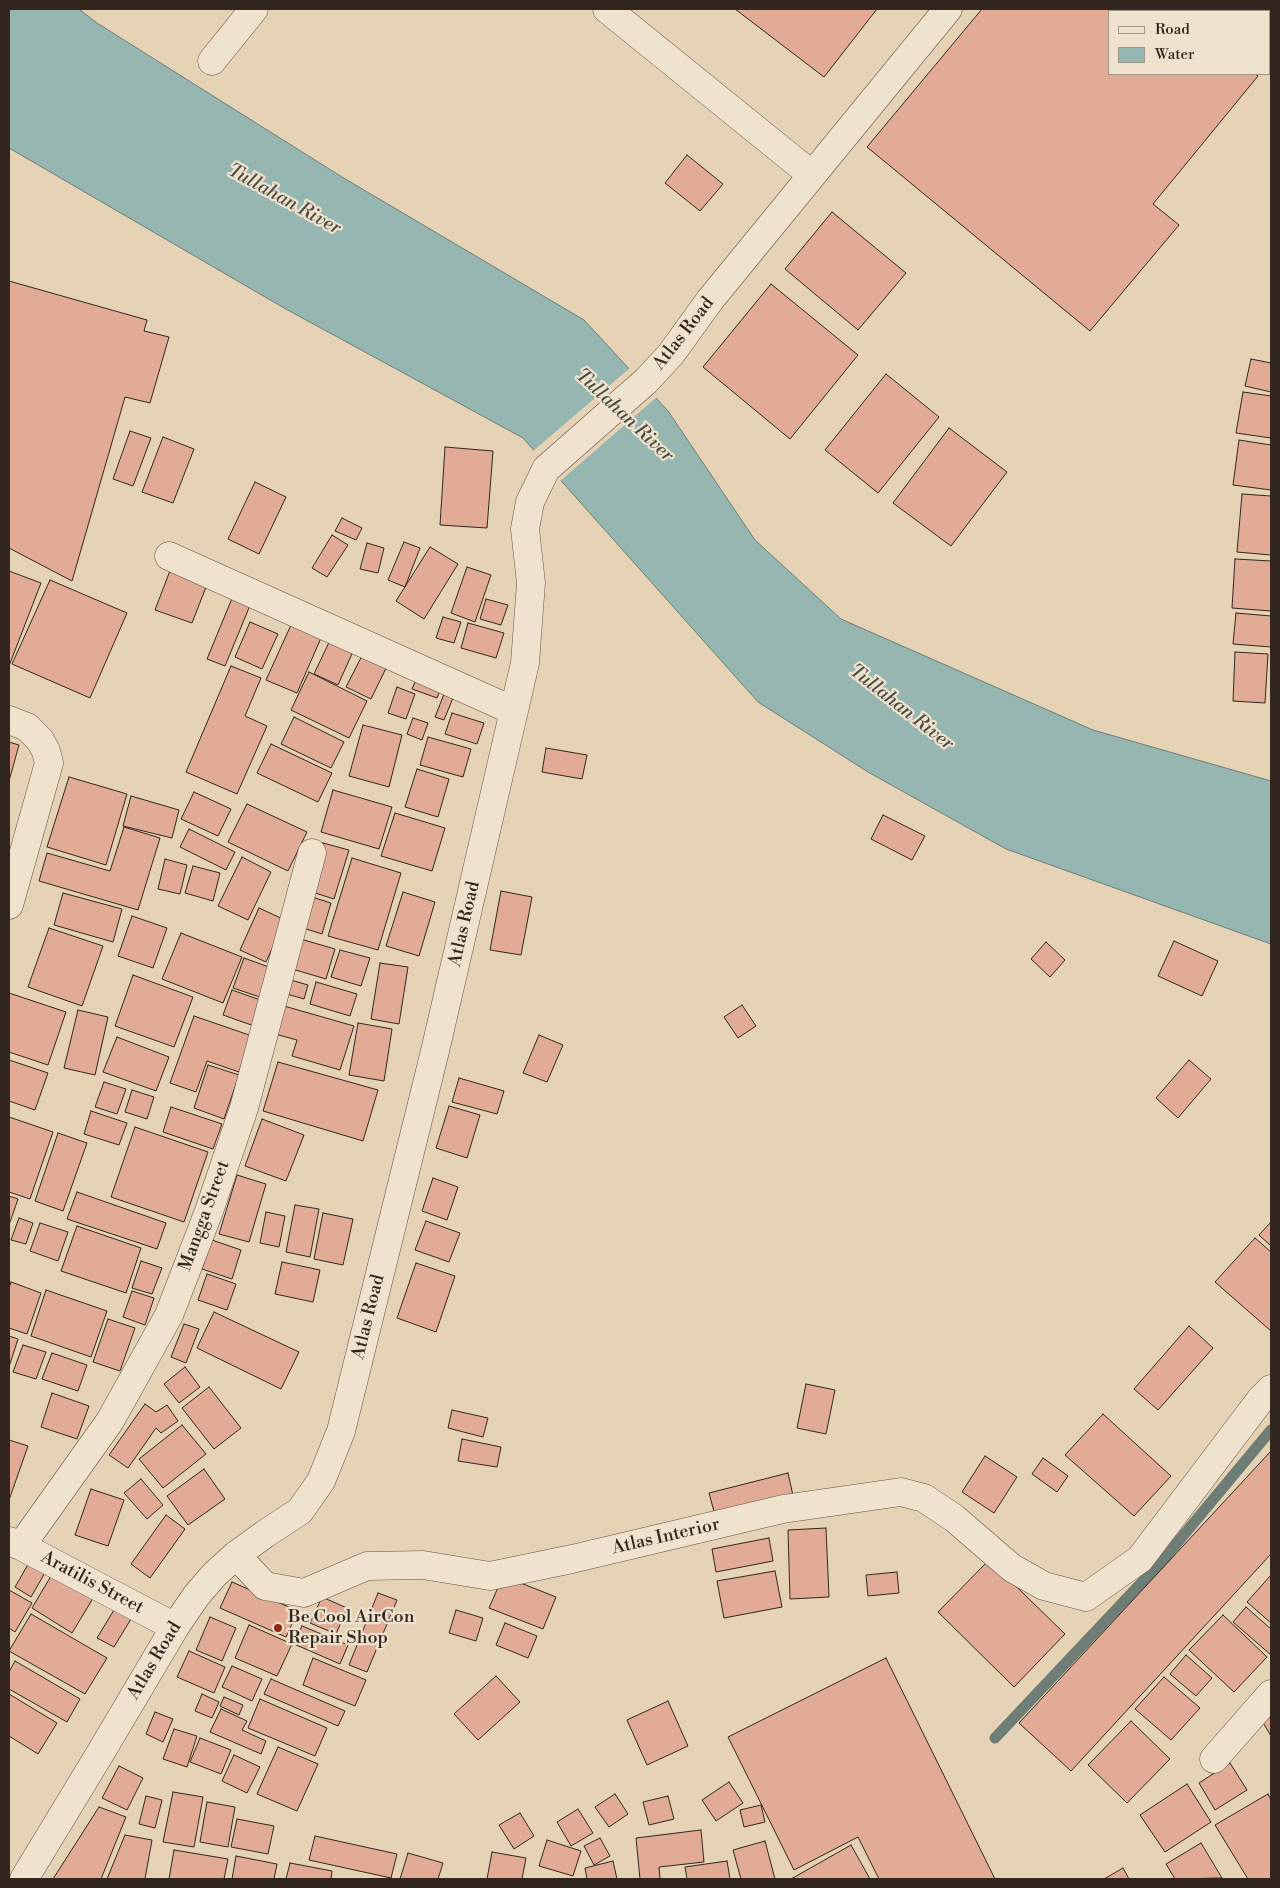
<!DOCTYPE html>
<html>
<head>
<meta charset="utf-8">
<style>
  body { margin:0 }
  #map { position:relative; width:1280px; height:1888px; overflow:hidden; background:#e6d3b5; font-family:"Libre Bodoni",serif }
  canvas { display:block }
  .frame { position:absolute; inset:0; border:10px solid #32261e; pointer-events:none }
  .legend { position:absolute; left:1108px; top:10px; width:162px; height:65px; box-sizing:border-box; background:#efe2cf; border:1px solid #a39788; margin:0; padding:6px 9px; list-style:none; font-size:15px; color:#32261e }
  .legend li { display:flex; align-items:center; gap:10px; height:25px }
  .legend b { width:25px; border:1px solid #a39788 }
</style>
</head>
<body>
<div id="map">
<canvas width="1280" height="1888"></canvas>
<div class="frame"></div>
<ul class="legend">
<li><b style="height:6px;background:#efe2cf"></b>Road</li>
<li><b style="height:14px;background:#96b7b1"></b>Water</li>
</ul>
</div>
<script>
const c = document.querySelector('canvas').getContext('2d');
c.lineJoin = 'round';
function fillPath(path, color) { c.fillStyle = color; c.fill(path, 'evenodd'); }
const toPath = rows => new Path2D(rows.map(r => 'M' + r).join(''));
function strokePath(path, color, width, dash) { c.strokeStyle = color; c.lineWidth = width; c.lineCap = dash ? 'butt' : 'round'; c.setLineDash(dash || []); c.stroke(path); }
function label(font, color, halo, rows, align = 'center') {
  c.font = font + ' "Libre Bodoni",serif'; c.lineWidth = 4.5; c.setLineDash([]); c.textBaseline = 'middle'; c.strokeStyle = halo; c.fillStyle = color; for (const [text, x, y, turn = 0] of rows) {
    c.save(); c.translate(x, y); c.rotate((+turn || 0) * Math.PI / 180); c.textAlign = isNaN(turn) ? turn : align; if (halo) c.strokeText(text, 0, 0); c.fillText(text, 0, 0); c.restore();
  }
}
const water = toPath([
  [9,9,79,9,97,23,342,177,584,320,668,411,755,540,841,619,1093,730,1271,781,1271,944,1006,849,868,772,758,702,523,438,284,308,9,148,9,9]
]);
fillPath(water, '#96b7b1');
strokePath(water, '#6e7d76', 1);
fillPath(toPath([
  [631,367,658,396,559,482,532,452]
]), '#e6d3b5');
strokePath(toPath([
  [995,1738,1162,1561,1271,1430]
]), '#6e7d76', 11);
const building = toPath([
  [735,9,877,9,824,77,735,9],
  [982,9,1176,9,1179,11,1109,11,1109,74,1255,74,1258,76,1153,204,1179,225,1090,331,867,147,982,9],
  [1181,9,1260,9,1263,11,1184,11,1181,9],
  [1269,16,1271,18,1271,51,1269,54,1269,16],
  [687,155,723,184,700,211,665,183,687,155],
  [832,212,906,273,858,330,785,269,832,212],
  [9,281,147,320,144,331,169,337,150,403,125,397,72,581,9,548,9,281],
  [771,284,858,355,790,439,703,367,771,284],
  [1251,359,1271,363,1271,392,1245,386,1251,359],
  [886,374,939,417,878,493,825,450,886,374],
  [1243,392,1271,396,1271,438,1236,433,1243,392],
  [949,428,1007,472,951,546,893,503,949,428],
  [130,431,151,438,133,486,113,479,130,431],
  [163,437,194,449,173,503,142,492,163,437],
  [1239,440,1271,445,1271,490,1233,485,1239,440],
  [445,447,493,451,487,528,440,525,445,447],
  [255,482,286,497,259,554,228,539,255,482],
  [1242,494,1271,496,1271,555,1237,552,1242,494],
  [342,518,362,528,356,540,335,531,342,518],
  [332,535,348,545,327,577,312,568,332,535],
  [404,542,420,548,405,587,388,580,404,542],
  [367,543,384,548,378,573,360,569,367,543],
  [430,547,458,564,424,619,396,601,430,547],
  [1235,559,1271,561,1271,611,1232,608,1235,559],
  [467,567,491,575,475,622,451,613,467,567],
  [171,568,208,582,192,623,155,610,171,568],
  [9,571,41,583,9,666,9,571],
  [50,580,127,613,90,698,12,664,50,580],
  [233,596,251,603,225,666,207,659,233,596],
  [486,599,508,605,501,625,480,619,486,599],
  [1236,613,1271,616,1271,647,1233,644,1236,613],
  [443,617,461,622,454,643,436,638,443,617],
  [250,622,278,634,262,669,235,657,250,622],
  [468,623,504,633,496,658,461,648,468,623],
  [291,625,321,638,297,693,266,680,291,625],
  [332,636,355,647,338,685,314,674,332,636],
  [366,648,390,660,371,699,346,687,366,648],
  [1235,652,1268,654,1265,703,1233,701,1235,652],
  [231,666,261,678,245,716,267,726,237,794,186,772,231,666],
  [309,672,367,701,349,738,291,710,309,672],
  [419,673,443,683,437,698,412,689,419,673],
  [448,684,457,688,444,720,435,717,448,684],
  [397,687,415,694,406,719,388,713,397,687],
  [452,713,484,723,477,744,445,734,452,713],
  [294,717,344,742,331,768,281,744,294,717],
  [413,718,428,723,422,740,407,734,413,718],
  [363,725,402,735,389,787,349,776,363,725],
  [428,737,471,749,463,777,420,765,428,737],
  [9,742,19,745,9,781,9,742],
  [271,744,332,773,318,802,257,773,271,744],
  [546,748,587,755,582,779,542,772,546,748],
  [417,769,449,779,438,817,405,807,417,769],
  [69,777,127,794,106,865,47,847,69,777],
  [333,790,392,807,379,849,321,832,333,790],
  [194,792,231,809,218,836,181,819,194,792],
  [131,796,179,810,172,838,123,826,131,796],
  [247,804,307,832,288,871,228,842,247,804],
  [395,813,445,828,432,871,381,856,395,813],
  [883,815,925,836,912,860,871,839,883,815],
  [124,827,160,838,138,910,39,881,47,853,110,871,124,827],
  [189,829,235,852,226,870,180,847,189,829],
  [323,843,349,850,334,899,309,891,323,843],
  [242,857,271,872,248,920,218,906,242,857],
  [352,858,401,873,378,950,328,936,352,858],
  [165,859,187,865,180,894,158,889,165,859],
  [193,866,220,873,213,901,185,893,193,866],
  [501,891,532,897,521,955,490,950,501,891],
  [403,892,435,902,419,956,386,946,403,892],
  [63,893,122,909,113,942,54,925,63,893],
  [309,896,331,903,322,934,300,927,309,896],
  [259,908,285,920,266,962,240,950,259,908],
  [132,916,167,928,153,968,118,956,132,916],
  [49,928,103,946,82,1006,28,987,49,928],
  [181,933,242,957,223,1003,162,979,181,933],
  [297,938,335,949,326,979,289,968,297,938],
  [1174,941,1218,961,1202,996,1158,976,1174,941],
  [1046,942,1065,960,1050,977,1031,959,1046,942],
  [340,950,370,958,361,986,331,977,340,950],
  [244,958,277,970,266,999,233,988,244,958],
  [380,963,408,967,399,1024,371,1019,380,963],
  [133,975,193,997,174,1047,115,1026,133,975],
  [284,978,308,985,304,999,280,992,284,978],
  [316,982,357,994,350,1016,310,1004,316,982],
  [232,990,266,1002,257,1027,223,1015,232,990],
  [9,993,66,1012,48,1065,9,1052,9,993],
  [742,1005,756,1026,738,1038,724,1017,742,1005],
  [284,1006,354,1026,340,1070,292,1056,297,1040,275,1034,284,1006],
  [78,1010,108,1017,95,1075,64,1068,78,1010],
  [194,1016,252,1036,239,1072,207,1061,196,1092,170,1083,194,1016],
  [358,1023,392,1029,384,1081,349,1075,358,1023],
  [539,1035,563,1045,547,1082,523,1073,539,1035],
  [117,1037,169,1057,156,1091,103,1072,117,1037],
  [9,1060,48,1073,35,1110,9,1101,9,1060],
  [1189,1060,1211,1079,1178,1118,1156,1098,1189,1060],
  [278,1062,378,1090,363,1141,263,1111,278,1062],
  [208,1065,239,1075,224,1119,194,1108,208,1065],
  [459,1078,504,1091,497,1114,452,1102,459,1078],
  [104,1082,126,1089,117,1114,95,1107,104,1082],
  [132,1090,154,1097,147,1119,125,1112,132,1090],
  [449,1106,480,1115,467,1158,436,1148,449,1106],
  [171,1107,222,1124,213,1149,163,1132,171,1107],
  [91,1111,127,1123,119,1145,84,1134,91,1111],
  [9,1117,53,1132,30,1199,9,1192,9,1117],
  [262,1119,304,1135,286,1181,245,1166,262,1119],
  [135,1127,208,1152,184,1222,111,1197,135,1127],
  [58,1133,87,1143,63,1211,35,1201,58,1133],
  [237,1175,266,1184,249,1242,219,1234,237,1175],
  [433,1178,458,1187,447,1220,422,1211,433,1178],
  [77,1192,166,1223,157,1249,67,1219,77,1192],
  [9,1196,18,1199,9,1225,9,1196],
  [295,1205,319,1209,310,1257,286,1252,295,1205],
  [266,1212,285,1216,279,1247,260,1243,266,1212],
  [323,1213,353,1219,343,1265,314,1259,323,1213],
  [19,1218,33,1223,26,1244,11,1240,19,1218],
  [426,1221,460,1233,449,1262,415,1250,426,1221],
  [1271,1222,1271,1246,1259,1235,1271,1222],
  [40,1223,68,1232,58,1261,30,1251,40,1223],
  [77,1226,141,1248,126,1293,61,1271,77,1226],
  [1255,1238,1271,1252,1271,1331,1215,1282,1255,1238],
  [212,1240,241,1250,232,1279,202,1269,212,1240],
  [141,1261,162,1268,152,1294,132,1288,141,1261],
  [282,1262,320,1270,313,1302,275,1294,282,1262],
  [416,1263,455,1276,436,1332,397,1318,416,1263],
  [207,1274,236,1284,227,1310,198,1300,207,1274],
  [11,1282,41,1293,27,1334,9,1328,9,1288,11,1282],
  [46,1290,107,1311,91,1357,31,1336,46,1290],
  [132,1291,154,1298,145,1325,123,1317,132,1291],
  [214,1312,299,1352,281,1389,197,1348,214,1312],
  [108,1319,135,1328,120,1371,93,1362,108,1319],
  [184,1324,199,1329,186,1363,171,1357,184,1324],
  [1189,1326,1213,1348,1158,1410,1134,1389,1189,1326],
  [9,1336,18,1339,9,1367,9,1336],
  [23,1345,46,1352,36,1379,13,1372,23,1345],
  [52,1353,87,1365,78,1391,42,1379,52,1353],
  [185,1367,200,1387,179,1403,164,1384,185,1367],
  [806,1384,835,1390,826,1434,797,1428,806,1384],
  [209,1387,241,1428,214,1449,182,1408,209,1387],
  [52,1393,89,1406,77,1439,41,1427,52,1393],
  [145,1404,156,1412,167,1405,178,1421,161,1433,156,1428,128,1468,109,1455,145,1404],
  [452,1410,488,1418,483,1437,448,1428,452,1410],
  [1103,1414,1171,1476,1134,1516,1065,1455,1103,1414],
  [182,1425,206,1454,163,1488,139,1459,182,1425],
  [462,1439,501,1447,497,1467,458,1461,462,1439],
  [9,1440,28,1446,9,1500,9,1440],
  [1271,1451,1271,1554,1071,1771,1019,1723,1271,1451],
  [985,1456,1017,1477,994,1513,962,1492,985,1456],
  [1043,1458,1068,1476,1057,1492,1032,1474,1043,1458],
  [204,1469,225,1499,188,1525,167,1496,204,1469],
  [788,1473,794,1500,716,1519,709,1493,788,1473],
  [141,1479,163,1505,147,1519,124,1493,141,1479],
  [91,1489,124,1500,108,1546,75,1535,91,1489],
  [166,1515,185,1529,150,1578,131,1564,166,1515],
  [826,1528,829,1597,790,1599,788,1530,826,1528],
  [769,1538,773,1561,716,1572,712,1549,769,1538],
  [989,1560,1065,1634,1014,1687,938,1612,989,1560],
  [30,1561,46,1571,31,1597,15,1587,30,1561],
  [54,1571,95,1595,72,1633,32,1608,54,1571],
  [775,1571,782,1607,724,1618,717,1581,775,1571],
  [897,1572,899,1593,868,1596,866,1575,897,1572],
  [1271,1575,1271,1623,1247,1602,1271,1575],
  [503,1576,556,1597,543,1629,489,1608,503,1576],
  [232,1582,298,1611,286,1637,220,1608,232,1582],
  [9,1590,32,1603,15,1632,9,1628,9,1590],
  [378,1593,397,1600,367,1672,349,1665,378,1593],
  [322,1597,347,1608,336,1634,310,1623,322,1597],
  [117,1605,134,1614,114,1647,97,1638,117,1605],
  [1246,1607,1271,1629,1271,1655,1233,1622,1246,1607],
  [456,1610,483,1618,476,1641,449,1633,456,1610],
  [31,1614,107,1658,85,1694,9,1651,31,1614],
  [1223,1615,1267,1657,1234,1692,1189,1650,1223,1615],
  [210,1617,236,1628,222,1661,196,1650,210,1617],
  [505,1623,537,1636,528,1658,496,1645,505,1623],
  [249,1625,292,1644,277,1676,235,1658,249,1625],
  [302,1626,348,1645,340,1664,294,1644,302,1626],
  [189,1651,225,1667,214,1693,177,1677,189,1651],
  [1186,1655,1212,1678,1196,1696,1170,1674,1186,1655],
  [313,1658,366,1680,355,1706,303,1685,313,1658],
  [886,1658,995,1879,879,1879,858,1837,794,1870,728,1737,886,1658],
  [15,1661,80,1699,67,1722,9,1689,9,1672,15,1661],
  [232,1666,262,1679,252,1701,222,1687,232,1666],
  [496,1676,520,1702,478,1740,454,1714,496,1676],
  [1164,1677,1200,1708,1171,1740,1135,1709,1164,1677],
  [271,1679,345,1711,338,1726,264,1694,271,1679],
  [9,1694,57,1723,38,1754,9,1736,9,1694],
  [202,1694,219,1702,212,1718,195,1711,202,1694],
  [224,1697,243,1705,239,1715,220,1706,224,1697],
  [260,1699,327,1728,315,1756,248,1728,260,1699],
  [668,1701,688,1746,647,1765,627,1720,668,1701],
  [221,1709,247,1721,242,1730,266,1741,261,1754,210,1732,221,1709],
  [155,1712,173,1719,163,1742,146,1734,155,1712],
  [1271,1715,1271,1736,1262,1721,1271,1715],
  [1131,1721,1170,1759,1127,1803,1088,1765,1131,1721],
  [174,1729,197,1736,187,1767,163,1759,174,1729],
  [200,1738,231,1750,221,1774,190,1762,200,1738],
  [278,1747,318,1764,297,1811,257,1794,278,1747],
  [234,1755,260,1767,247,1793,222,1781,234,1755],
  [1230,1763,1247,1790,1215,1810,1199,1783,1230,1763],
  [119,1766,143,1778,127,1810,102,1798,119,1766],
  [729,1782,743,1803,716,1821,702,1800,729,1782],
  [1187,1784,1211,1822,1165,1852,1140,1815,1187,1784],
  [173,1792,203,1797,194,1847,163,1842,173,1792],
  [615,1794,628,1814,609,1827,595,1807,615,1794],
  [1268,1794,1271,1800,1271,1879,1248,1879,1215,1825,1268,1794],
  [146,1796,162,1800,155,1828,139,1824,146,1796],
  [668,1796,674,1819,649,1825,643,1802,668,1796],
  [207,1802,235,1807,228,1847,200,1842,207,1802],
  [761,1805,765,1822,744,1827,740,1810,761,1805],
  [99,1807,126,1817,101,1879,53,1879,99,1807],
  [578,1809,593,1833,571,1846,557,1822,578,1809],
  [520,1813,534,1836,514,1849,499,1825,520,1813],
  [237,1819,274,1826,268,1854,231,1847,237,1819],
  [701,1830,704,1862,659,1867,660,1879,640,1879,636,1838,701,1830],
  [125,1835,152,1840,145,1879,107,1879,125,1835],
  [315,1836,397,1854,391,1878,309,1860,315,1836],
  [600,1838,610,1856,594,1865,584,1846,600,1838],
  [547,1840,581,1851,573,1876,539,1866,547,1840],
  [765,1841,775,1879,741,1879,733,1850,765,1841],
  [1201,1843,1222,1878,1175,1879,1166,1864,1201,1843],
  [851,1845,870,1879,791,1879,851,1845],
  [174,1850,228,1859,224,1879,169,1879,174,1850],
  [492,1852,526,1858,522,1879,487,1879,492,1852],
  [408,1853,443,1863,438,1879,400,1879,408,1853],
  [236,1856,277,1864,274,1879,232,1879,236,1856],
  [613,1861,617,1879,587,1879,585,1868,613,1861],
  [727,1861,730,1879,687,1879,685,1867,727,1861],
  [290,1863,332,1871,331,1879,286,1879,290,1863],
  [1123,1868,1129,1879,1104,1879,1123,1868]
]);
fillPath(building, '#e1ab96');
strokePath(building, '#32261e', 1);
const minor = toPath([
  [607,9,812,175],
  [212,61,254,9],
  [169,556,514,711],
  [9,720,27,727,40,740,46,751,49,763,9,905],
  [9,1541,21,1546,175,1627],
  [21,1546,110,1421,169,1315,209,1211,244,1108,312,853],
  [236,1555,265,1586,304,1593,367,1566,423,1565,490,1576,572,1559,783,1509,901,1492,924,1498,954,1518,1012,1568,1044,1586,1086,1597,1140,1559,1261,1399,1271,1389],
  [1214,1759,1271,1694],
  [24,1879,101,1752,175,1627,196,1596,214,1575,236,1555,265,1534,300,1511,321,1481,341,1431,435,1051,525,663,531,583,525,529,530,502,546,469,646,381,671,354,710,300,948,9]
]);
strokePath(minor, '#5f5144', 29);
strokePath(minor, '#efe2cf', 28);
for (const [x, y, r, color] of [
  [278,1628,5,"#8f2418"]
]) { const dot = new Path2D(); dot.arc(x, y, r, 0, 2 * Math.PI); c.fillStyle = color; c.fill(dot); strokePath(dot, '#efe2cf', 2); }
label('18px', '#32261e', '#efe2cf', [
  ["Atlas Road",684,334,-52],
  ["Atlas Road",465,924,-77],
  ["Mangga Street",205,1216,-70],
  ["Atlas Road",369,1317,-76],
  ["Atlas Interior",666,1537,-13],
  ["Aratilis Street",92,1583,28],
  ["Atlas Road",155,1661,-59]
]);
label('18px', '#32261e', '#efe2cf', [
  ["Be Cool AirCon",288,1618],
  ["Repair Shop",288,1639]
], 'left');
label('italic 19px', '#4b4a43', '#efe2cf', [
  ["Tullahan River",284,200,29],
  ["Tullahan River",624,416,43],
  ["Tullahan River",901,708,38]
]);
</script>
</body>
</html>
